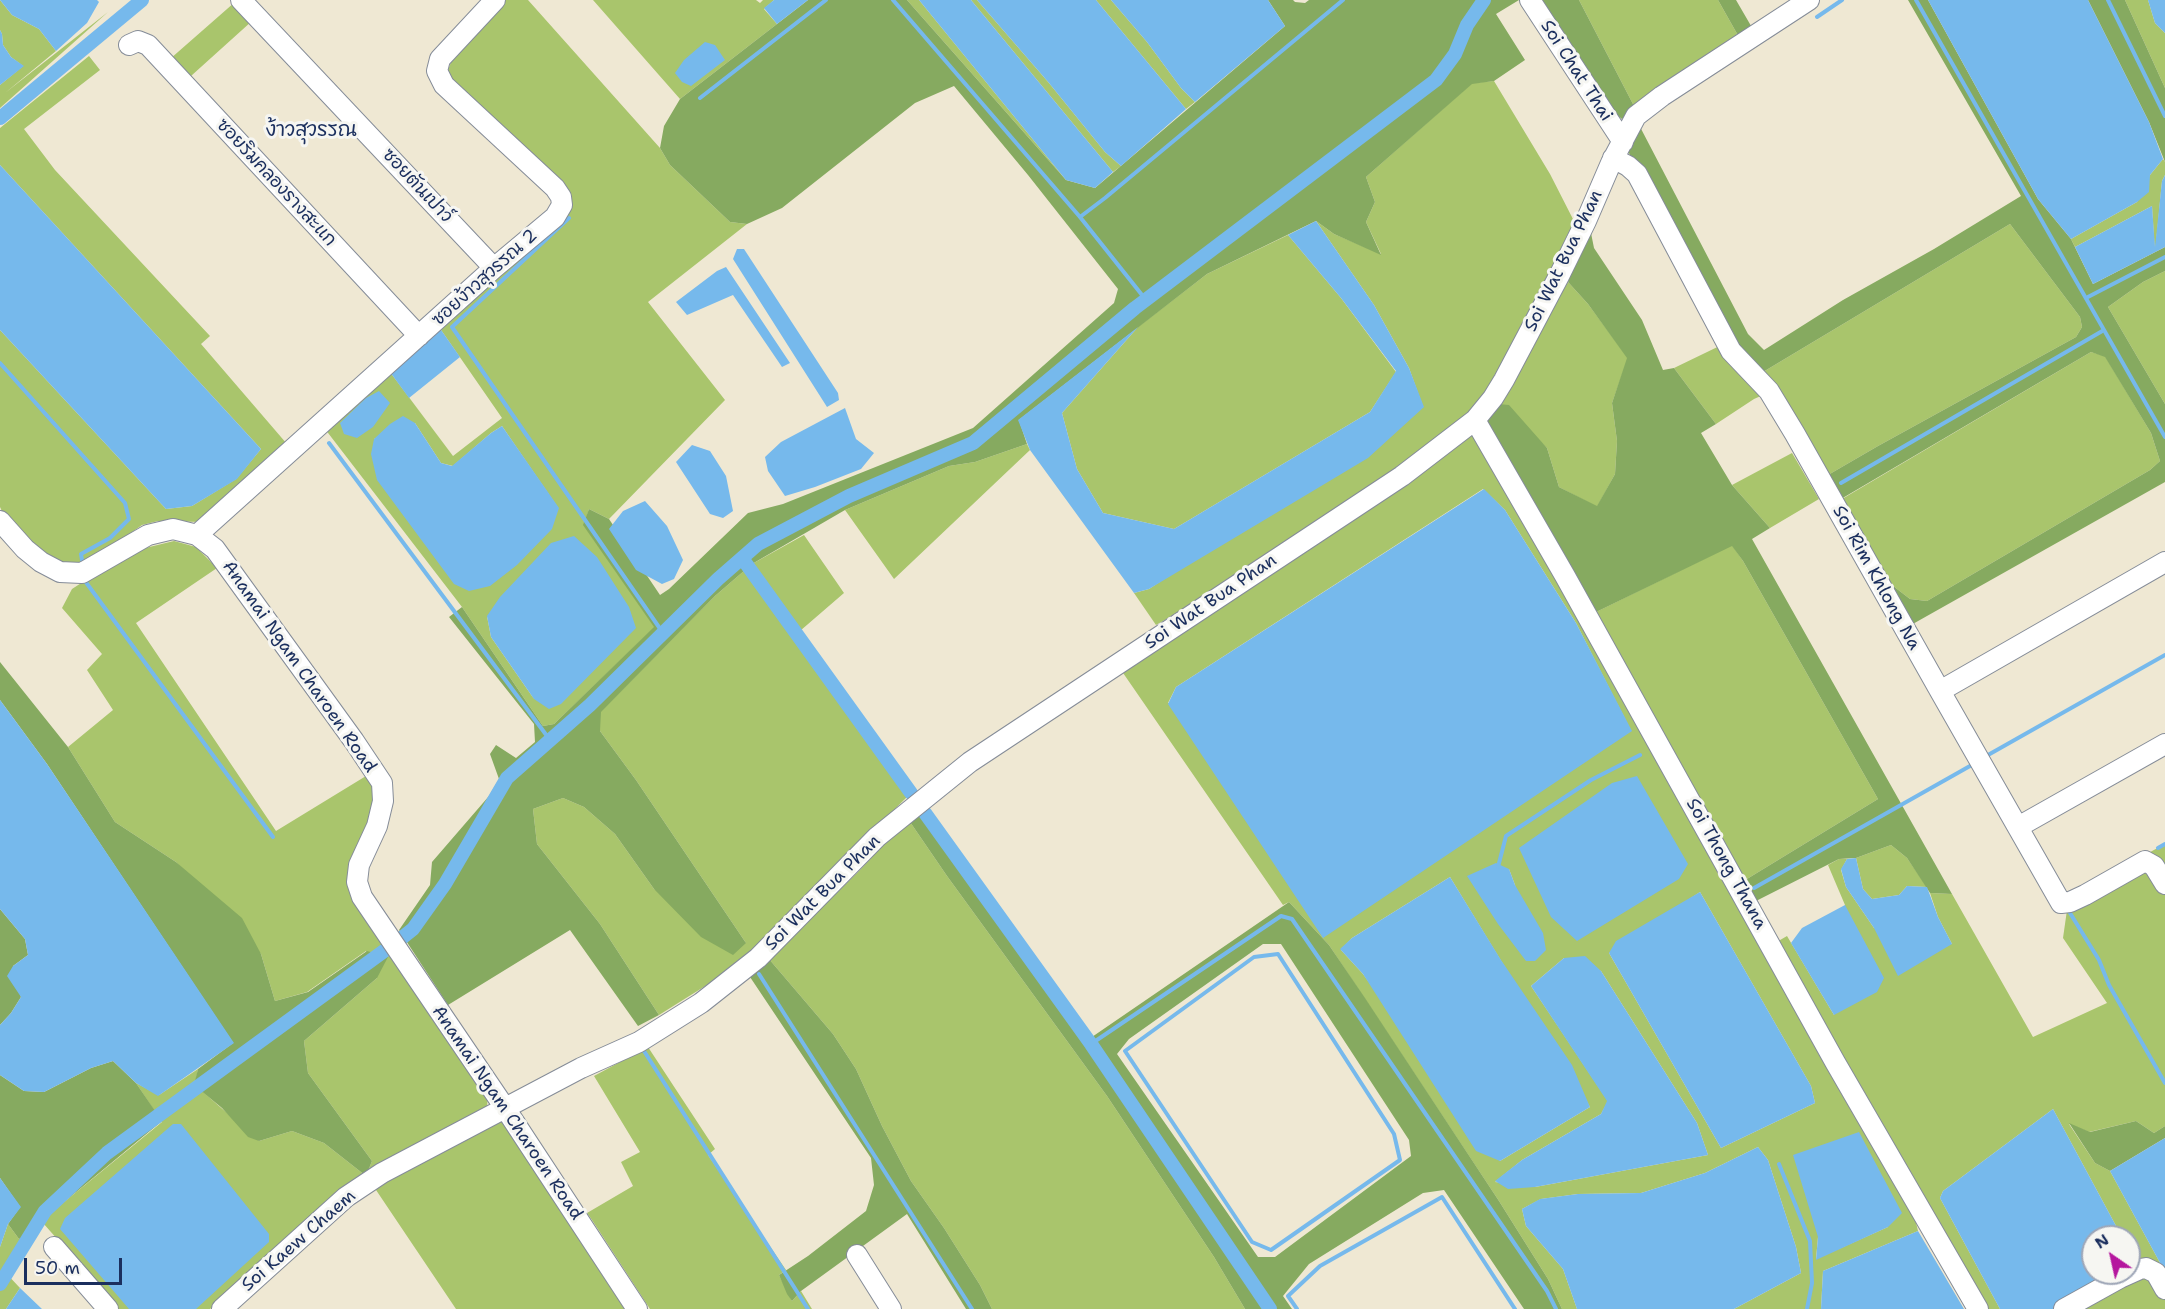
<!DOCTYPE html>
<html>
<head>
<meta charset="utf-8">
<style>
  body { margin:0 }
  #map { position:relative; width:2165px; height:1309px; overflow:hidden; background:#efe8d3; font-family:"Shantell Sans",sans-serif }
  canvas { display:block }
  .north { position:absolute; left:2081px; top:1225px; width:60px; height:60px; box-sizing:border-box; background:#f6f6f2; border:2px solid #9ea6b7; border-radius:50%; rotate:326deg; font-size:16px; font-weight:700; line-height:24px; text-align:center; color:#1b2f5e }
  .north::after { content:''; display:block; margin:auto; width:21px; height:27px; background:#b5179e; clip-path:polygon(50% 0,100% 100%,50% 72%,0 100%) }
  .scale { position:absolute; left:24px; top:1258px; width:98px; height:27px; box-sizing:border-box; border:3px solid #1b2f5e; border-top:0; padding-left:8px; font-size:18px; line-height:21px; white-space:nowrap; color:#1b2f5e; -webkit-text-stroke:4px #f6f6f2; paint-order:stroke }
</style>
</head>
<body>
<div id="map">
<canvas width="2165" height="1309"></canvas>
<div class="north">N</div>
<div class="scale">50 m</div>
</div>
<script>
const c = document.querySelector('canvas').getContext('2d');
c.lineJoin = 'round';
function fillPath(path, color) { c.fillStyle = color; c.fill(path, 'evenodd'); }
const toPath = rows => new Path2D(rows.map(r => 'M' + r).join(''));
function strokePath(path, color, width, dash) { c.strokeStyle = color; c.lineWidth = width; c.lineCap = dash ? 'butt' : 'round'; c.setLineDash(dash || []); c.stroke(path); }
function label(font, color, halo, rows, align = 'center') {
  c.font = font + ' "Shantell Sans","Playpen Sans Thai",sans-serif'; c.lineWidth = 6; c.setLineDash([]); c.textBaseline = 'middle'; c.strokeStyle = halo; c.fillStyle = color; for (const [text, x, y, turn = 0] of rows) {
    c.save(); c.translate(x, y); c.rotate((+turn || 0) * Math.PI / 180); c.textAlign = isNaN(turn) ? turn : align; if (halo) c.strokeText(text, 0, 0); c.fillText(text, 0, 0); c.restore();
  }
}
fillPath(toPath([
  [0,0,12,15,39,29,56,51,5,93,108,12,0,108,0,85,23,66,11,57,3,45,2,34,0,30],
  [503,0,528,0,660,148,670,165,730,222,747,224,648,302,725,400,609,519,589,509,584,525,655,627,554,724,543,726,462,607,325,429,390,372,453,456,502,418,439,327,570,208,446,75,455,52],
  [415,423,441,463,453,466,491,433,502,426,558,508,374,439],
  [487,616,534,699,491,637],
  [593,0,756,0,760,3,763,0,774,0,764,9,777,24,680,99],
  [907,0,919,0,1066,180],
  [971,0,977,0,1049,83,1105,152,1121,166,1113,172],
  [1096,0,1111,0,1147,42,1181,88,1195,102,1186,109],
  [1579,0,1718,0,1740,39,1634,106],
  [2125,0,2148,0,2155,23,2165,33,2165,88],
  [235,2,252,21,191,76,170,59],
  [89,56,100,70,24,129,55,170,210,336,201,344,287,444,203,522,158,521,142,525,101,554,72,565,48,558,7,522,0,507,0,330,166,509,192,506,236,479,261,449,0,165,0,128],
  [1494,81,1550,174,1576,225,1488,396,1449,430,1365,493,1198,601,1156,625,1134,593,1149,589,1423,407,1409,368,1374,305,1316,221,1334,234,1381,254,1366,222,1375,202,1366,177,1472,83],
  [2163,159,2165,162,2165,175,2162,181,2155,253,2152,206,2075,247,2071,239,2137,202,2150,175],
  [2010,224,2080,317,2082,327,2076,337,1878,446,1828,475,1779,388,1754,399,1716,424,1674,368,1734,339,1763,372],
  [1288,235,1341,298,1396,372,1370,412,1174,529,1103,513,1077,469,1062,413,1138,327,1207,274],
  [2165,271,2165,404,2108,307,2143,282],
  [1568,282,1588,304,1628,358,1612,403,1617,441,1615,474,1597,507,1559,487,1547,448,1498,404,1523,356],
  [2091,352,2105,356,2151,433,2160,461,2150,470,1927,601,1910,599,1888,582,1842,499],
  [1474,435,1480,440,1914,1214,1918,1231,1823,1271,1821,1309,1734,1309,1801,1273,1796,1247,1768,1160,1758,1147,1705,1173,1641,1193,1578,1194,1541,1199,1522,1209,1526,1226,1563,1269,1577,1309,1562,1309,1548,1279,1499,1201,1329,945,1289,902,1283,905,1121,670,1459,439],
  [1483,489,1505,510,1576,623,1631,731,1168,703,1176,687],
  [1509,869,1515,885,1526,960,1518,948],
  [1450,877,1590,1107,1500,1161,1363,974,1341,950,1352,938],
  [1700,892,1811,1086,1815,1103,1721,1148,1609,953],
  [1564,958,1601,971,1697,1123,1708,1155,1535,1187,1495,1182,1522,1160,1601,1114,1608,1101,1531,986],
  [1888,1227,1816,1259,1818,1237],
  [1027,444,1030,450,894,579,845,510,949,466,975,462],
  [1792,453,1819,499,1770,528,1732,485],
  [804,535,844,593,793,637,908,796,804,899,774,933,726,973,659,1015,600,924,537,844,533,809,563,798,584,807,615,834,654,889,746,943,636,780,600,731,600,712,715,596,752,564],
  [174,541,196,547,217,568,136,623,276,831,366,776,376,792,371,813,355,852,348,886,488,1096,487,1106,476,1115,305,1225,210,1309,119,1309,43,1223,52,1212,162,1122,136,1083,159,1095,198,1069,195,1085,259,1141,292,1131,324,1143,366,1176,372,1161,308,1073,304,1041,377,978,366,951,307,992,275,1001,261,954,176,862,115,822,68,747,113,710,87,670,102,654,62,608,72,589,92,576,137,550],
  [1732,545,1743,561,1878,799,1742,882,1592,614],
  [908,819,947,876,1107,1096,1214,1257,1245,1309,992,1309,980,1285,944,1228,911,1181,882,1126,856,1069,833,1034,769,959,858,872],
  [2165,844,2165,1126,2154,1133,2136,1121,2089,1132,2069,1124,2095,1163,2110,1171,2165,1272,2165,1309,2075,1309,2143,1277,2129,1250,2129,1237,2122,1237,2053,1109,1943,1191,1940,1198,2000,1309,1985,1309,1775,943,1787,936,1834,1015,1845,905,1828,865,1839,859,1847,859,1841,870,1846,887,1874,928,1952,944,1938,917,1930,893,1952,894,2033,1037,2107,1003,2063,938,2069,896],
  [1891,845,1907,858,1927,887,1907,886,1899,895,1872,899,1863,889,1856,858],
  [648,1047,715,1149,708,1155,786,1270,779,1275,792,1301,801,1291,812,1309,650,1309,592,1220,587,1213,633,1186,621,1162,640,1152,594,1076],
  [502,1116,626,1309,456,1309,374,1187],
  [8,1224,19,1239,25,1237,4,1271,20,1288,6,1309,0,1309,0,1247]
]), '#a9c56c');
fillPath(toPath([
  [808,0,907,0,1066,180,1095,188,1285,26,1268,0,1293,0,1295,2,1305,3,1309,0,1519,0,1496,14,1525,60,1494,81,1472,84,1366,177,1375,202,1366,222,1381,255,1334,234,1316,221,1207,274,1019,420,1027,444,975,462,949,466,845,510,752,564,715,596,601,712,600,731,636,780,746,943,733,955,701,937,654,889,615,834,584,807,563,798,533,809,537,844,600,924,659,1015,638,1026,570,930,448,1005,399,930,430,885,432,862,489,796,499,779,490,754,496,745,516,758,535,742,534,724,449,617,462,607,543,726,554,724,654,627,583,525,589,509,609,519,660,595,669,589,748,513,783,504,973,428,1114,303,1118,289,1028,175,954,86,915,103,782,208,747,224,730,222,670,165,660,148,664,126,680,99],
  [1539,0,1579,0,1634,106,1622,119,1609,109],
  [1718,0,1736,0,1754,31,1740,39],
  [1908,0,1928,0,2038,199,2071,239,2093,284,2165,247,2165,271,2143,282,2108,307,2165,404,2165,482,1911,625,1888,582,1910,599,1927,601,2150,470,2160,461,2151,433,2105,357,2091,352,1841,499,1828,475,1878,446,2076,337,2082,327,2080,317,2010,224,1763,372,1734,339,1625,146,1638,123,1748,334,1764,350,1843,300,1934,249,2021,196],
  [2088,0,2125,0,2165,88,2165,162,2149,122],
  [1591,233,1594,248,1642,320,1663,370,1674,368,1716,424,1701,433,1732,485,1770,528,1752,539,1952,894,1930,893,1907,858,1891,845,1856,858,1839,859,1754,902,1742,882,1878,799,1743,561,1732,546,1592,614,1484,422,1498,404,1509,405,1547,448,1559,487,1597,506,1615,474,1617,441,1612,403,1627,358,1588,304,1568,282,1582,242],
  [0,662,68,747,115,822,176,862,242,918,261,954,275,1001,308,992,367,951,388,957,377,978,304,1041,308,1073,372,1161,366,1176,324,1143,292,1131,259,1141,248,1137,222,1108,194,1085,198,1069,233,1043,47,764,0,700],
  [925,807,932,812,1089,1039,1289,902,1329,945,1365,998,1499,1201,1548,1279,1562,1309,1524,1309,1444,1190,1423,1193,1309,1264,1283,1296,1292,1309,1245,1309,1214,1257,1107,1096,947,876,908,819],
  [1263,944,1281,944,1409,1140,1411,1156,1275,1257,1258,1257,1117,1054,1129,1039],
  [0,909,25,939,28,955,13,966,21,997,11,1013,0,1025],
  [769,959,833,1034,856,1069,882,1126,911,1181,944,1228,980,1285,992,1309,966,1309,907,1214,801,1291,792,1301,787,1294,779,1275,808,1256,866,1211,874,1185,871,1158,748,974],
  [113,1061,136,1083,162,1121,52,1212,36,1232,19,1239,8,1224,20,1207,0,1178,0,1075,24,1091,44,1092,91,1068],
  [2136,1121,2154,1133,2165,1126,2165,1138,2110,1171,2095,1163,2069,1123,2090,1132]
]), '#86aa60');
fillPath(toPath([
  [0,0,97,0,99,2,87,23,56,51,39,29,12,15],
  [774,0,808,0,777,24,764,8],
  [919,0,971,0,1113,172,1095,188,1066,180],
  [977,0,1096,0,1186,109,1121,166,1105,152,1049,83],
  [1111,0,1268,0,1285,26,1195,102,1181,88,1147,42],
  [1928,0,2088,0,2149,122,2163,159,2150,175,2149,192,2137,202,2071,239,2038,199],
  [2148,0,2165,0,2165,33,2155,23],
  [0,30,2,34,3,45,11,57,24,66,0,85],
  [705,42,715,45,725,60,691,86,682,82,675,73,684,60],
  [0,165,261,449,237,479,192,506,166,509,0,330],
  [2165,175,2165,247,2093,284,2075,247,2152,206,2155,247,2162,181],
  [1316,221,1374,305,1409,368,1424,407,1368,458,1149,589,1134,593,1030,450,1018,420,1138,327,1062,413,1077,469,1103,513,1174,529,1370,412,1396,371,1341,298,1288,235],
  [737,249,744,249,838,393,839,400,827,407,733,259],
  [726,267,790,363,782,367,733,295,687,315,676,302,717,271],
  [439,327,460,357,409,398,390,372],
  [379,391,390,403,373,427,357,438,344,434,340,423,366,398],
  [845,408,856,439,874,453,861,469,815,487,785,496,768,471,765,457,781,442],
  [403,416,415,423,441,463,452,466,491,433,502,426,559,508,552,529,517,565,490,586,469,591,454,584,377,480,371,454,374,439,390,424],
  [692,445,710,451,726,476,733,511,723,518,710,514,676,462],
  [1484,489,1505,510,1576,623,1632,731,1323,938,1168,704,1176,687],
  [645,501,667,526,683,560,674,579,662,584,636,570,609,529,623,511],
  [574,536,597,557,629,607,636,628,561,704,549,709,534,699,491,637,487,616,500,597,551,543],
  [0,700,47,764,234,1043,158,1096,136,1083,113,1061,91,1068,44,1092,24,1091,0,1075,0,1025,11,1013,21,997,7,976,13,966,28,955,25,939,0,909],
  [1637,776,1688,864,1679,879,1577,941,1551,917,1519,848,1612,783],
  [1856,858,1863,889,1872,899,1899,895,1907,886,1927,887,1938,917,1952,944,1898,976,1874,928,1846,887,1841,869,1847,859],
  [1496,863,1509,869,1515,885,1543,933,1546,950,1535,961,1526,961,1498,924,1467,876],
  [1450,877,1501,960,1572,1065,1590,1107,1500,1161,1476,1151,1363,974,1340,949,1352,938],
  [1700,892,1811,1086,1815,1103,1721,1148,1609,953,1616,941],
  [1845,905,1884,978,1877,992,1834,1015,1791,943,1802,928],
  [1585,956,1601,971,1697,1123,1708,1155,1535,1187,1508,1189,1495,1181,1522,1160,1601,1114,1607,1101,1531,986,1564,958],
  [2053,1109,2122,1237,2093,1237,2093,1273,2121,1273,2053,1309,2000,1309,1940,1198,1943,1191],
  [173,1124,181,1124,269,1234,269,1242,196,1309,129,1309,60,1229,65,1218],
  [1859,1132,1902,1213,1888,1227,1816,1260,1818,1237,1793,1155],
  [2165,1138,2165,1272,2110,1171],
  [1758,1147,1768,1160,1796,1247,1801,1273,1734,1309,1577,1309,1563,1269,1526,1226,1522,1209,1540,1199,1578,1194,1641,1193,1705,1173],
  [0,1178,21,1207,8,1224,0,1247],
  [1918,1231,1964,1309,1821,1309,1823,1271],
  [20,1288,42,1309,6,1309]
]), '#76b9ec');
strokePath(toPath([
  [893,0,1080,217,1146,300],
  [1916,0,2165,437],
  [2108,0,2165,116],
  [1817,17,1842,0],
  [700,98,826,0],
  [1080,217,1105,198,1343,0],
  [569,218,452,327,663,633],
  [2086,298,2165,257],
  [0,363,125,503,129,519,110,538,81,554,82,560],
  [329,443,550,740],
  [1841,483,2104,330],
  [85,581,273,837],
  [1988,755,2165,655],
  [2158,848,2165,844],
  [1498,867,1506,836,1591,780,1640,755],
  [1754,888,1970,766],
  [2070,913,2099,960,2109,985,2165,1083],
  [1278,954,1394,1134,1400,1160,1271,1250,1252,1242,1125,1051,1254,957,1278,954],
  [759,974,972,1309],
  [1091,1044,1281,916,1292,919,1547,1291,1556,1309],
  [644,1051,808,1309],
  [1779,1164,1810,1241,1812,1283,1807,1309],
  [1297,1309,1288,1296,1320,1266,1442,1197,1515,1309]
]), '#76b9ec', 4);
strokePath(toPath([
  [0,118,142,0],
  [742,558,911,793],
  [925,813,1091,1044,1270,1309],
  [403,937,413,929,445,884,507,778,590,705,718,579,758,544,849,496,973,443,1135,308,1436,80,1455,54,1467,25,1484,0],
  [0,1284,45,1211,107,1153,384,951]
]), '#76b9ec', 14);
const minor = toPath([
  [241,0,494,268],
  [1530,0,1623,142],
  [129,45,138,41,148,45,419,336],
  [1613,158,1628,166,1637,174,1731,351,1769,391,1795,434,1940,691,2061,903,2070,902,2085,895,2145,861,2154,866,2165,884],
  [1475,420,1565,576,1835,1062,1978,1309],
  [0,521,25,549,41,562,60,572,82,573,148,535,173,529,197,535,215,549,354,741,382,783,383,801,377,826,359,865,357,882,362,897,505,1108,637,1309],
  [197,535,494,268,555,217,562,205,561,197,555,188,444,85,437,71,440,59,495,0],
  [1940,691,2165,562],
  [2018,827,2165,744],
  [54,1247,108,1309],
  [857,1255,891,1309],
  [222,1309,346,1197,382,1173,581,1068,639,1042,701,1003,758,958,877,837,970,762,1402,476,1475,420,1493,398,1504,380,1559,276,1586,221,1611,163,1636,116,1662,96,1809,0],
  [2064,1309,2120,1278,2140,1269,2146,1268,2156,1273,2165,1289]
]);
strokePath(minor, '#858c98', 22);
strokePath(minor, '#fff', 20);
label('18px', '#1b2f5e', '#f6f6f2', [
  ["Soi Chat Thai",1576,71,57],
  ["ซอยริมคลองรางสะแก",276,183,47],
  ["ซอยตันเปาว์",417,186,47],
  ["Soi Wat Bua Phan",1564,261,-64],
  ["ซอยง้าวสุวรรณ 2",485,278,-42],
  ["Soi Rim Khlong Na",1876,578,61],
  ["Soi Wat Bua Phan",1211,602,-34],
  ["Anamai Ngam Charoen Road",299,667,55],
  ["Soi Thong Thana",1726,864,61],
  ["Soi Wat Bua Phan",823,893,-45],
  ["Anamai Ngam Charoen Road",507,1113,56],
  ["Soi Kaew Chaem",299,1241,-41]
]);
label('20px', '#1b2f5e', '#f6f6f2', [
  ["ง้าวสุวรรณ",311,131]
]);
</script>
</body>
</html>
